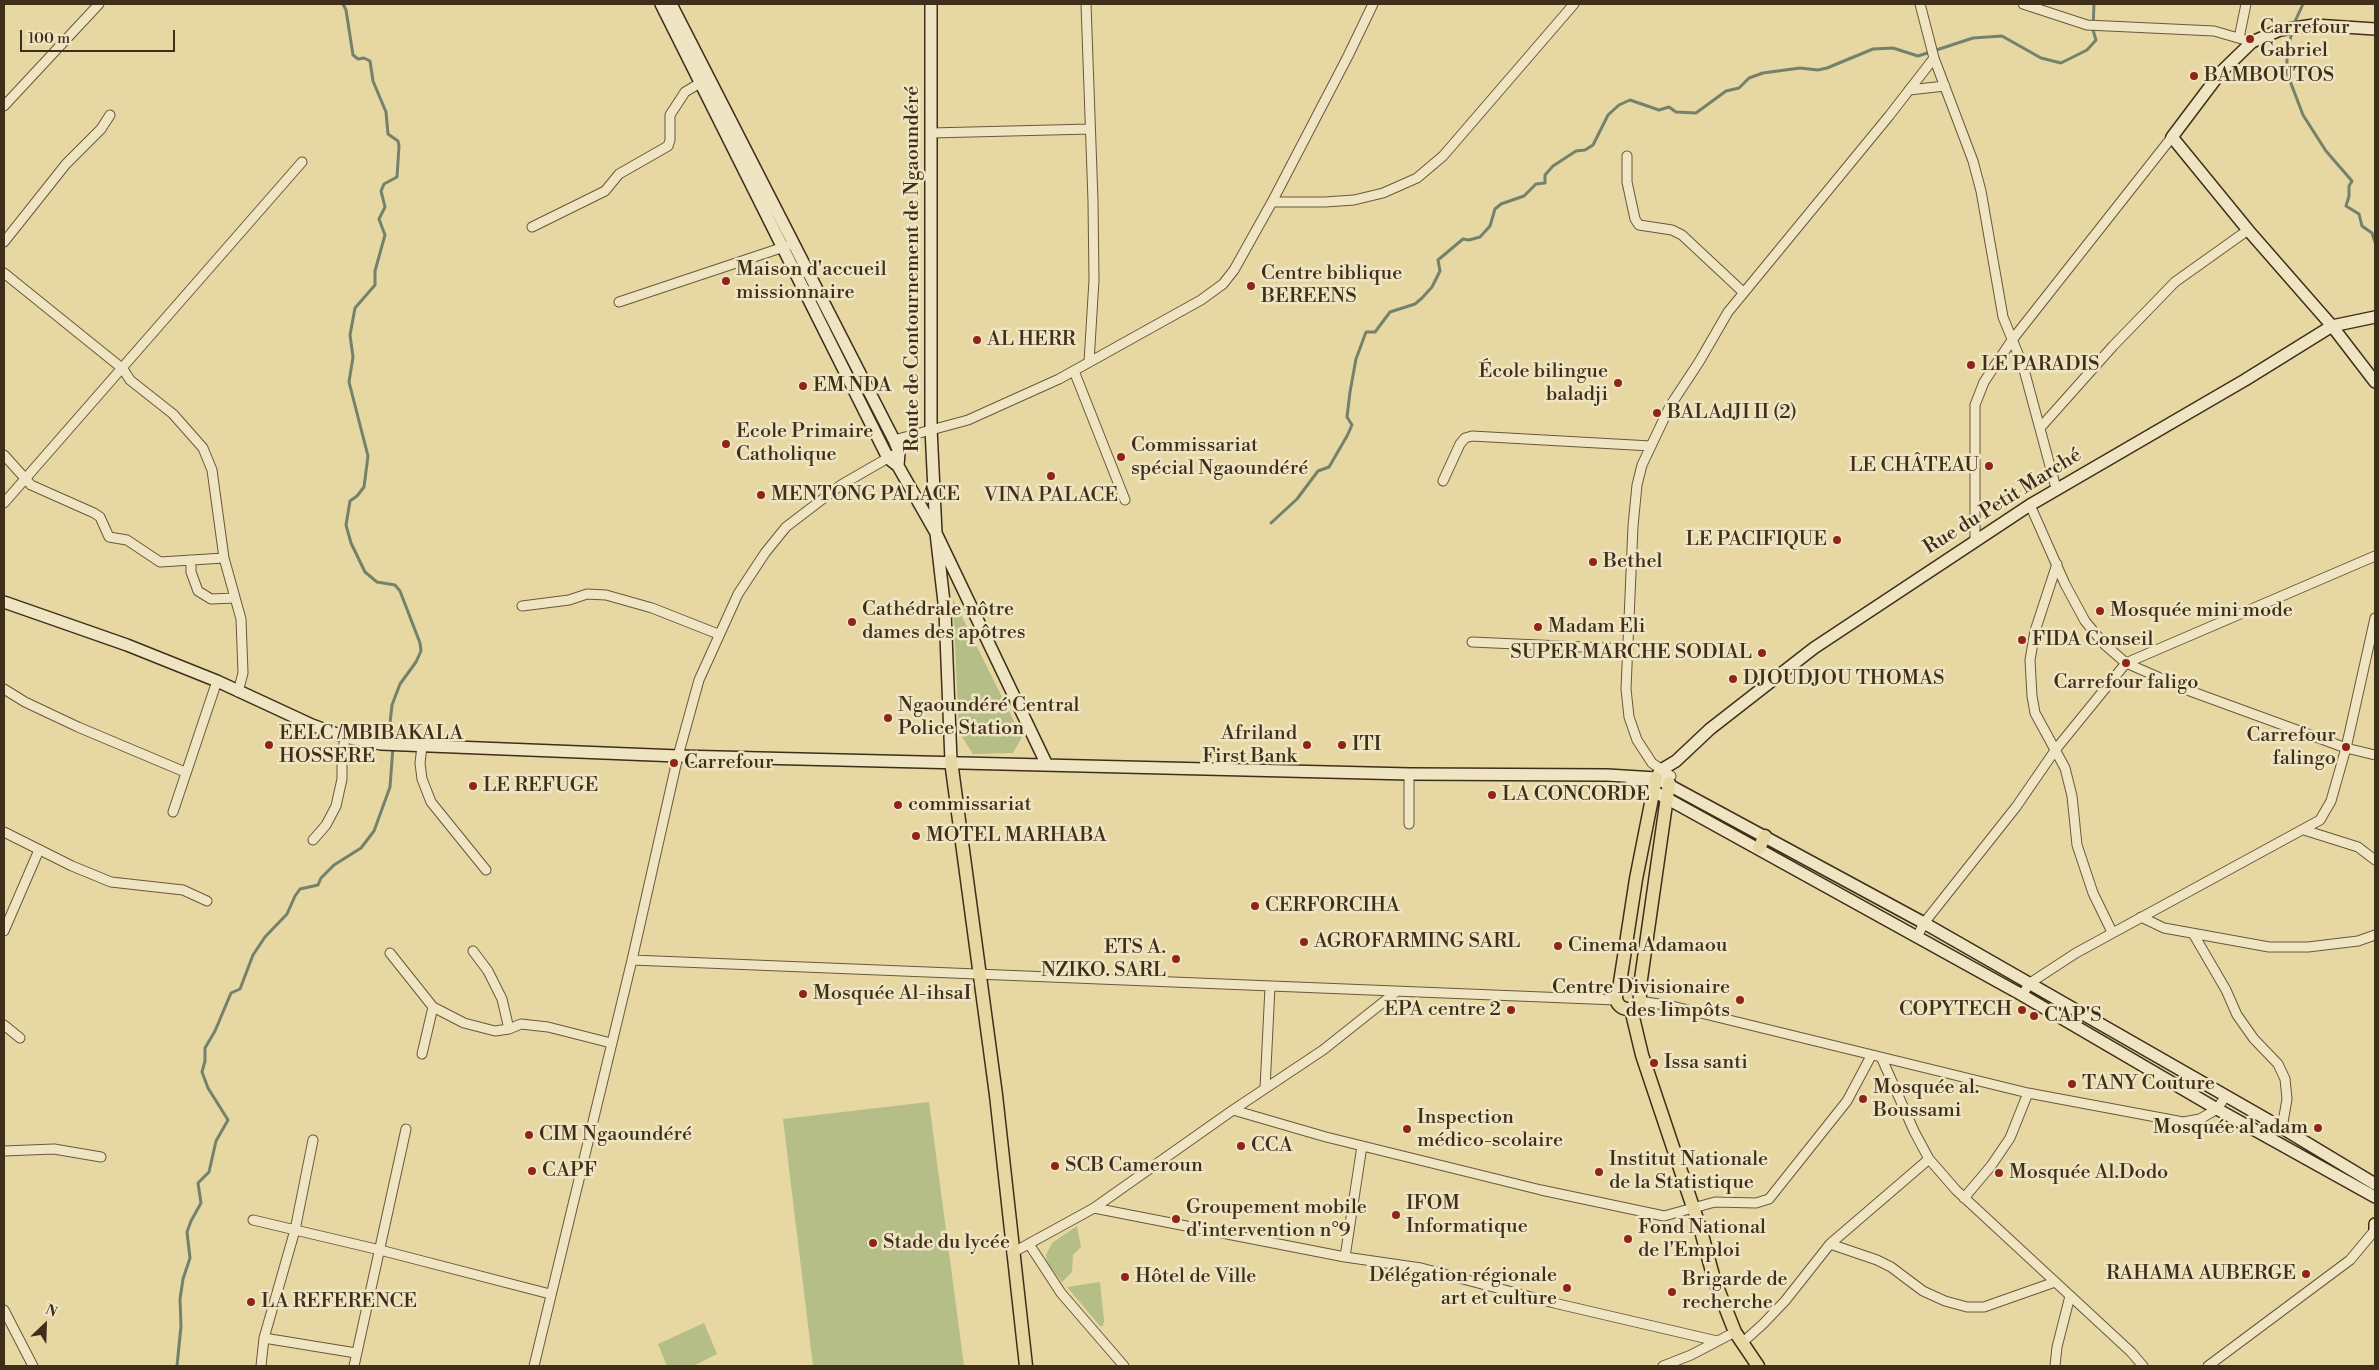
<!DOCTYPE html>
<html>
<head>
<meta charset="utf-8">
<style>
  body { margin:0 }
  #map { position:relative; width:2379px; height:1370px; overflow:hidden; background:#e6d7a3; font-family:"Libre Bodoni",serif }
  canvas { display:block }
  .frame { position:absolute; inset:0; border:5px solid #3f2e19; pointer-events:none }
  .north { position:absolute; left:20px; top:1300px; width:50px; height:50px; -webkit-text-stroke:4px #efe5c3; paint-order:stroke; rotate:24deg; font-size:14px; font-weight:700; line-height:20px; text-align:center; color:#3f2e19 }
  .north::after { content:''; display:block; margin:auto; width:18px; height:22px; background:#3f2e19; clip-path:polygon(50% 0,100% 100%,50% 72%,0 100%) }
  .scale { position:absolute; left:20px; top:30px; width:155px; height:22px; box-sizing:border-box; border:2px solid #3f2e19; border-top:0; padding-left:6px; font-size:15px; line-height:18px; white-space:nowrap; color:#3f2e19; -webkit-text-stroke:4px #efe5c3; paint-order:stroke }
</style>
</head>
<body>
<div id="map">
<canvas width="2379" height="1370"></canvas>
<div class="frame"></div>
<div class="north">N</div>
<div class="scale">100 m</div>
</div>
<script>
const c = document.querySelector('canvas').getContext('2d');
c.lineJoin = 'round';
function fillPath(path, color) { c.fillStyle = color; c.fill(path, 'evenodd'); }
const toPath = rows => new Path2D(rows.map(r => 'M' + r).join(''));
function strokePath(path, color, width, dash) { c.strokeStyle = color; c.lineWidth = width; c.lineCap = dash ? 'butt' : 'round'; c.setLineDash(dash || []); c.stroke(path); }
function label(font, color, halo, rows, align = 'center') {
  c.font = font + ' "Libre Bodoni",serif'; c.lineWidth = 5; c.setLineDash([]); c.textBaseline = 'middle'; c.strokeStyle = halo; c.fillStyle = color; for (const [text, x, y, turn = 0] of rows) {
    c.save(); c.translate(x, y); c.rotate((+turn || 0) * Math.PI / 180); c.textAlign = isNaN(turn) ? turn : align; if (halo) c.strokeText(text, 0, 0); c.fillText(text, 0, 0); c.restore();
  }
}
fillPath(toPath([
  [953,599,1022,737,1013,753,973,754,959,732],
  [929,1102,964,1366,813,1366,783,1119],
  [1077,1226,1081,1247,1073,1255,1072,1272,1062,1282,1047,1263,1046,1255,1052,1243],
  [1100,1282,1104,1321,1103,1326,1100,1326,1067,1287],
  [704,1323,717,1354,693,1366,667,1366,658,1344]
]), '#b4be86');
strokePath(toPath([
  [343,4,346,10,353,55,358,59,364,58,370,61,373,81,386,112,388,134,398,141,399,146,397,177,384,184,381,191,385,207,379,219,385,235,375,271,375,285,355,308,350,335,353,357,349,382,368,456,364,487,357,496,350,501,346,525,351,543,365,572,377,582,395,585,400,591,420,643,421,651,416,662,400,684,392,705,390,723,394,731,393,741],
  [2293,26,2303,4],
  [2292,32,2287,52,2287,73,2303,115,2326,151,2352,181,2349,186,2349,196,2346,206,2359,214,2362,226,2372,233,2375,242],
  [1271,523,1297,499,1318,471,1329,467,1347,436,1352,425,1347,417,1350,392,1356,359,1366,332,1375,332,1390,312,1415,304,1422,298,1432,287,1440,271,1438,260,1463,239,1469,240,1480,237,1490,226,1495,209,1501,204,1524,196,1536,184,1545,183,1545,175,1553,166,1576,151,1585,150,1593,145,1608,115,1619,105,1630,100,1659,110,1669,107,1676,112,1696,113,1726,91,1739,88,1749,78,1763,73,1800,68,1818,70,1827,68,1873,49,1893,48,1918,56,1973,38,2002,36,2041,58,2061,63,2087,50,2096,40,2093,30,2094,4],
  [177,1366,181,1326,180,1299,183,1279,190,1258,187,1232,191,1221,201,1203,198,1183,209,1172,216,1141,228,1120,208,1088,202,1072,205,1061,205,1048,215,1031,231,993,240,989,253,955,265,937,287,914,295,896,300,889,318,885,321,878,334,865,361,848,374,831,390,787,393,747]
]), '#74826b', 3);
const street = toPath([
  [1086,4,1093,201,1094,280,1089,362],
  [1920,4,1934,58,1973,161,1981,191,2003,317,2023,366,2056,488],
  [2023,4,2087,25,2214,31,2252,42],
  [2239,38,2246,4],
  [1909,90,1945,86],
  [4,106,99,4],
  [931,133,1090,129],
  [1627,156,1627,182,1635,219,1639,225,1672,230,1682,235,1743,292],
  [1272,202,1325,202,1354,200,1383,193,1417,178,1443,156,1574,4],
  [532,227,605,191,619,174,668,146,670,140,670,115,685,92,705,80],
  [4,242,66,164,101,129,110,115],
  [4,273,123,369,130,380,173,414,203,448,212,470,224,558,241,619,243,673,238,692],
  [619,302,787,246],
  [1074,371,1125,500],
  [2040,428,2113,346,2175,282,2248,230],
  [894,440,968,420,1059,379,1201,300,1223,284,1234,270,1272,202,1348,56,1373,4],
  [4,455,31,485,94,513,100,517,109,537,127,540,160,562,224,558],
  [1443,481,1460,444,1465,438,1472,436,1651,446],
  [4,503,302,162],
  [2030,505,2065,584,2085,621,2104,644,2126,663,2190,691,2346,748,2375,755],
  [1975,540,1975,405,1984,382,2012,340,2172,137],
  [191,560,191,572,198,591,211,599,235,598],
  [2057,564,2035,631,2030,660,2032,696,2035,713,2065,768,2072,796,2077,845,2093,893,2112,932],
  [522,606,569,600,587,594,606,595,652,608,718,634],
  [1472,642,1628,649],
  [4,689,25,702,78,727,185,772],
  [422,746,420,763,422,779,431,802,486,870],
  [1671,776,1652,763,1637,740,1629,717,1626,689,1633,526,1637,485,1642,465,1670,406,1699,362,1728,312,1889,116,1934,58],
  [173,812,217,681],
  [1409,824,1409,774],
  [2304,830,2358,847,2375,860],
  [4,832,72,866,111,882,183,890,207,901],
  [313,840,326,825,336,806,342,779,342,757,345,737],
  [2141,917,2164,928,2269,947,2308,947,2358,941,2375,935],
  [4,931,39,850],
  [2194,935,2226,990,2237,1015,2254,1039,2278,1064,2285,1079,2287,1099,2282,1128],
  [1917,937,1924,923,2016,807,2056,749,2126,663,2375,556],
  [473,951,488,971,502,999,509,1029],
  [390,953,433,1007,464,1023,495,1031,509,1029,521,1024,548,1027,611,1043],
  [632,960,1616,1000],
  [2022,995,2030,983,2076,953,2320,820,2331,801,2346,748,2375,618],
  [1639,1001,1672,1006,2028,1093,2183,1122,2200,1119,2217,1109,2225,1097],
  [4,1025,20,1038],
  [422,1054,433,1007],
  [1882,1059,1914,1131,1929,1159,1956,1190,2131,1352,2143,1366],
  [1265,1088,1270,987],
  [1233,1110,1326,1137,1541,1190,1664,1216,1715,1202,1756,1203,1769,1199,1847,1101,1871,1056],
  [4,1151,54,1149,101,1157],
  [1964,1198,1991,1166,2010,1138,2028,1093],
  [1094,1208,1345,1257,1421,1268,1554,1303,1717,1341],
  [253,1220,380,1250,550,1294],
  [1029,1244,1061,1293,1124,1366],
  [1830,1244,1877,1260,1891,1267,1923,1291,1945,1301,1967,1307,1984,1307,2055,1282],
  [1012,1253,1094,1208,1233,1110,1323,1050,1396,992],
  [1345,1257,1362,1146],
  [4,1310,33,1366],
  [264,1338,356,1353],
  [1742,1343,1763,1324,1785,1301,1830,1244,1929,1159],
  [261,1366,264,1338,295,1230,313,1140],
  [354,1366,406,1129],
  [534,1366,632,960,678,756,699,680,738,594,765,553,786,527,841,485,893,455],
  [1663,1366,1691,1355,1735,1332],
  [2055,1366,2057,1347,2070,1296],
  [2208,1366,2350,1260,2375,1230]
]);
const secondary = toPath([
  [661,4,888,458,898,466,936,533,1046,763],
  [671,4,894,440,899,452,898,466],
  [931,4,931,428,936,533,945,611,951,761],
  [2375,29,2314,25,2280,30,2252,42,2221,72,2172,137,2248,230,2332,326,2375,382],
  [4,602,127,645,217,681,312,725,345,737,381,744,678,756,1409,774,1607,775,1656,778,1924,923,2282,1128,2375,1184],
  [1628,777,2022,995,2217,1109,2375,1197],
  [1656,778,1661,770,1676,761,1710,729,1814,648,2030,505,2245,380,2332,326,2375,317],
  [2375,1224,2375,1230]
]);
const primary = toPath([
  [951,761,996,1095,1026,1366],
  [1759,848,1765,836],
  '1616 997a12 12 0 1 1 24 0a12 12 0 1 1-24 0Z',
  [1619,989,1636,879,1656,778],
  [1639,993,1669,783],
  [1631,1009,1642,1055,1701,1231,1714,1279,1735,1332,1758,1366]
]);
strokePath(street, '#69583c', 11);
strokePath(secondary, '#3f2e19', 14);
strokePath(primary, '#3f2e19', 15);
strokePath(street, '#efe5c3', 9);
strokePath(secondary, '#efe5c3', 11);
strokePath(primary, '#e6d7a3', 12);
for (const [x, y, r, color] of [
  [2250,39,5,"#8f2418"],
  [2194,76,5,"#8f2418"],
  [726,281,5,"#8f2418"],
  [1251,286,5,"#8f2418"],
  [977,340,5,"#8f2418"],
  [1971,365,5,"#8f2418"],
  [1618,383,5,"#8f2418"],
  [803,386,5,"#8f2418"],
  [1657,413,5,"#8f2418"],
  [726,444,5,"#8f2418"],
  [1121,457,5,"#8f2418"],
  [1989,466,5,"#8f2418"],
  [1051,476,5,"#8f2418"],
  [761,495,5,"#8f2418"],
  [1837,540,5,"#8f2418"],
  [1593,562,5,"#8f2418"],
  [2100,611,5,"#8f2418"],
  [852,622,5,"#8f2418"],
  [1538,627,5,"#8f2418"],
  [2022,640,5,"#8f2418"],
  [1762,653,5,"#8f2418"],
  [2126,663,5,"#8f2418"],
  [1733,679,5,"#8f2418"],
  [888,718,5,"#8f2418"],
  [269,745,5,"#8f2418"],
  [1307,745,5,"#8f2418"],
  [1342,745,5,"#8f2418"],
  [2346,747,5,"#8f2418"],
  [674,763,5,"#8f2418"],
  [473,786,5,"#8f2418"],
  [1492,795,5,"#8f2418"],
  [898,805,5,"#8f2418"],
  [916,836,5,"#8f2418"],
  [1255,906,5,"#8f2418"],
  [1304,942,5,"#8f2418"],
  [1558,946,5,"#8f2418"],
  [1176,959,5,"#8f2418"],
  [803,994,5,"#8f2418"],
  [1740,1000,5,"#8f2418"],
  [1511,1010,5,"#8f2418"],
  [2022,1010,5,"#8f2418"],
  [2034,1016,5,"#8f2418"],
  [1654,1063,5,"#8f2418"],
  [2072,1084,5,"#8f2418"],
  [1863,1099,5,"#8f2418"],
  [2318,1128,5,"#8f2418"],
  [1407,1129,5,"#8f2418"],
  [529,1135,5,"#8f2418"],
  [1241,1146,5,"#8f2418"],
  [1055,1166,5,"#8f2418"],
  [532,1171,5,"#8f2418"],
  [1599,1172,5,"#8f2418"],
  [1999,1173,5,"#8f2418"],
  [1396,1215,5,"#8f2418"],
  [1176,1219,5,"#8f2418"],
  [1628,1239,5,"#8f2418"],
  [873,1243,5,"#8f2418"],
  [2306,1274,5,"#8f2418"],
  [1125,1277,5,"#8f2418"],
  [1567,1288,5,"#8f2418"],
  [1672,1292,5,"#8f2418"],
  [251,1302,5,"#8f2418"]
]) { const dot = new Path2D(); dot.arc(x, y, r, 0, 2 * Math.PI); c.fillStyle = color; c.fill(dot); strokePath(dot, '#efe5c3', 2); }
label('20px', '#3f2e19', '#efe5c3', [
  ["Carrefour",2260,28],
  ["Gabriel",2260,51],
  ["BAMBOUTOS",2204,76],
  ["Maison d'accueil",736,270],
  ["missionnaire",736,293],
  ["Centre biblique",1261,274],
  ["BEREENS",1261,297],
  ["AL HERR",987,340],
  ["LE PARADIS",1981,365],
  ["École bilingue",1608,372,"right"],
  ["baladji",1608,395,"right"],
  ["EM NDA",813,386],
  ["BALAdJI II (2)",1667,413],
  ["Ecole Primaire",736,432],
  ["Catholique",736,455],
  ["Commissariat",1131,446],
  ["spécial Ngaoundéré",1131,469],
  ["LE CHÂTEAU",1979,466,"right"],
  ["MENTONG PALACE",771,495],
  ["VINA PALACE",1051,496,"center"],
  ["LE PACIFIQUE",1827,540,"right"],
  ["Bethel",1603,562],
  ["Cathédrale nôtre",862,610],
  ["dames des apôtres",862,633],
  ["Mosquée mini mode",2110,611],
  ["Madam Eli",1548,627],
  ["FIDA Conseil",2032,640],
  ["SUPER MARCHE SODIAL",1752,653,"right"],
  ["DJOUDJOU THOMAS",1743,679],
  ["Carrefour faligo",2126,683,"center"],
  ["Ngaoundéré Central",898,706],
  ["Police Station",898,729],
  ["EELC /MBIBAKALA",279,734],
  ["HOSSERE",279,757],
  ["Afriland",1297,734,"right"],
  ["First Bank",1297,757,"right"],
  ["Carrefour",2336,736,"right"],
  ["falingo",2336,759,"right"],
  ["ITI",1352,745],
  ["Carrefour",684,763],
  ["LE REFUGE",483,786],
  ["LA CONCORDE",1502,795],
  ["commissariat",908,805],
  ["MOTEL MARHABA",926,836],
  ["CERFORCIHA",1265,906],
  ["AGROFARMING SARL",1314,942],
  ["Cinema Adamaou",1568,946],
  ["ETS A.",1166,948,"right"],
  ["NZIKO. SARL",1166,971,"right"],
  ["Centre Divisionaire",1730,988,"right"],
  ["des Iimpôts",1730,1011,"right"],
  ["Mosquée Al-ihsaI",813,994],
  ["EPA centre 2",1501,1010,"right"],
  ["COPYTECH",2012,1010,"right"],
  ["CAP'S",2044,1016],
  ["Issa santi",1664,1063],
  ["TANY Couture",2082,1084],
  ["Mosquée al.",1873,1088],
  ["Boussami",1873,1111],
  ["Inspection",1417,1118],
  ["médico-scolaire",1417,1141],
  ["Mosquée al adam",2308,1128,"right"],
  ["CIM Ngaoundéré",539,1135],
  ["CCA",1251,1146],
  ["Institut Nationale",1609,1160],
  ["de la Statistique",1609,1183],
  ["SCB Cameroun",1065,1166],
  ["CAPF",542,1171],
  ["Mosquée Al.Dodo",2009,1173],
  ["IFOM",1406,1204],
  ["Informatique",1406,1227],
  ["Groupement mobile",1186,1208],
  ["d'intervention n°9",1186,1231],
  ["Fond National",1638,1228],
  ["de l'Emploi",1638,1251],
  ["Stade du lycée",883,1243],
  ["RAHAMA AUBERGE",2296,1274,"right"],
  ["Délégation régionale",1557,1276,"right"],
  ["art et culture",1557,1299,"right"],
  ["Hôtel de Ville",1135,1277],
  ["Brigarde de",1682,1280],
  ["recherche",1682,1303],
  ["LA REFERENCE",261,1302]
], 'left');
label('20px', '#3f2e19', '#efe5c3', [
  ["Route de Contournement de Ngaoundéré",913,269,-90],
  ["Rue du Petit Marché",2003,502,-32]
]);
</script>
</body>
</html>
